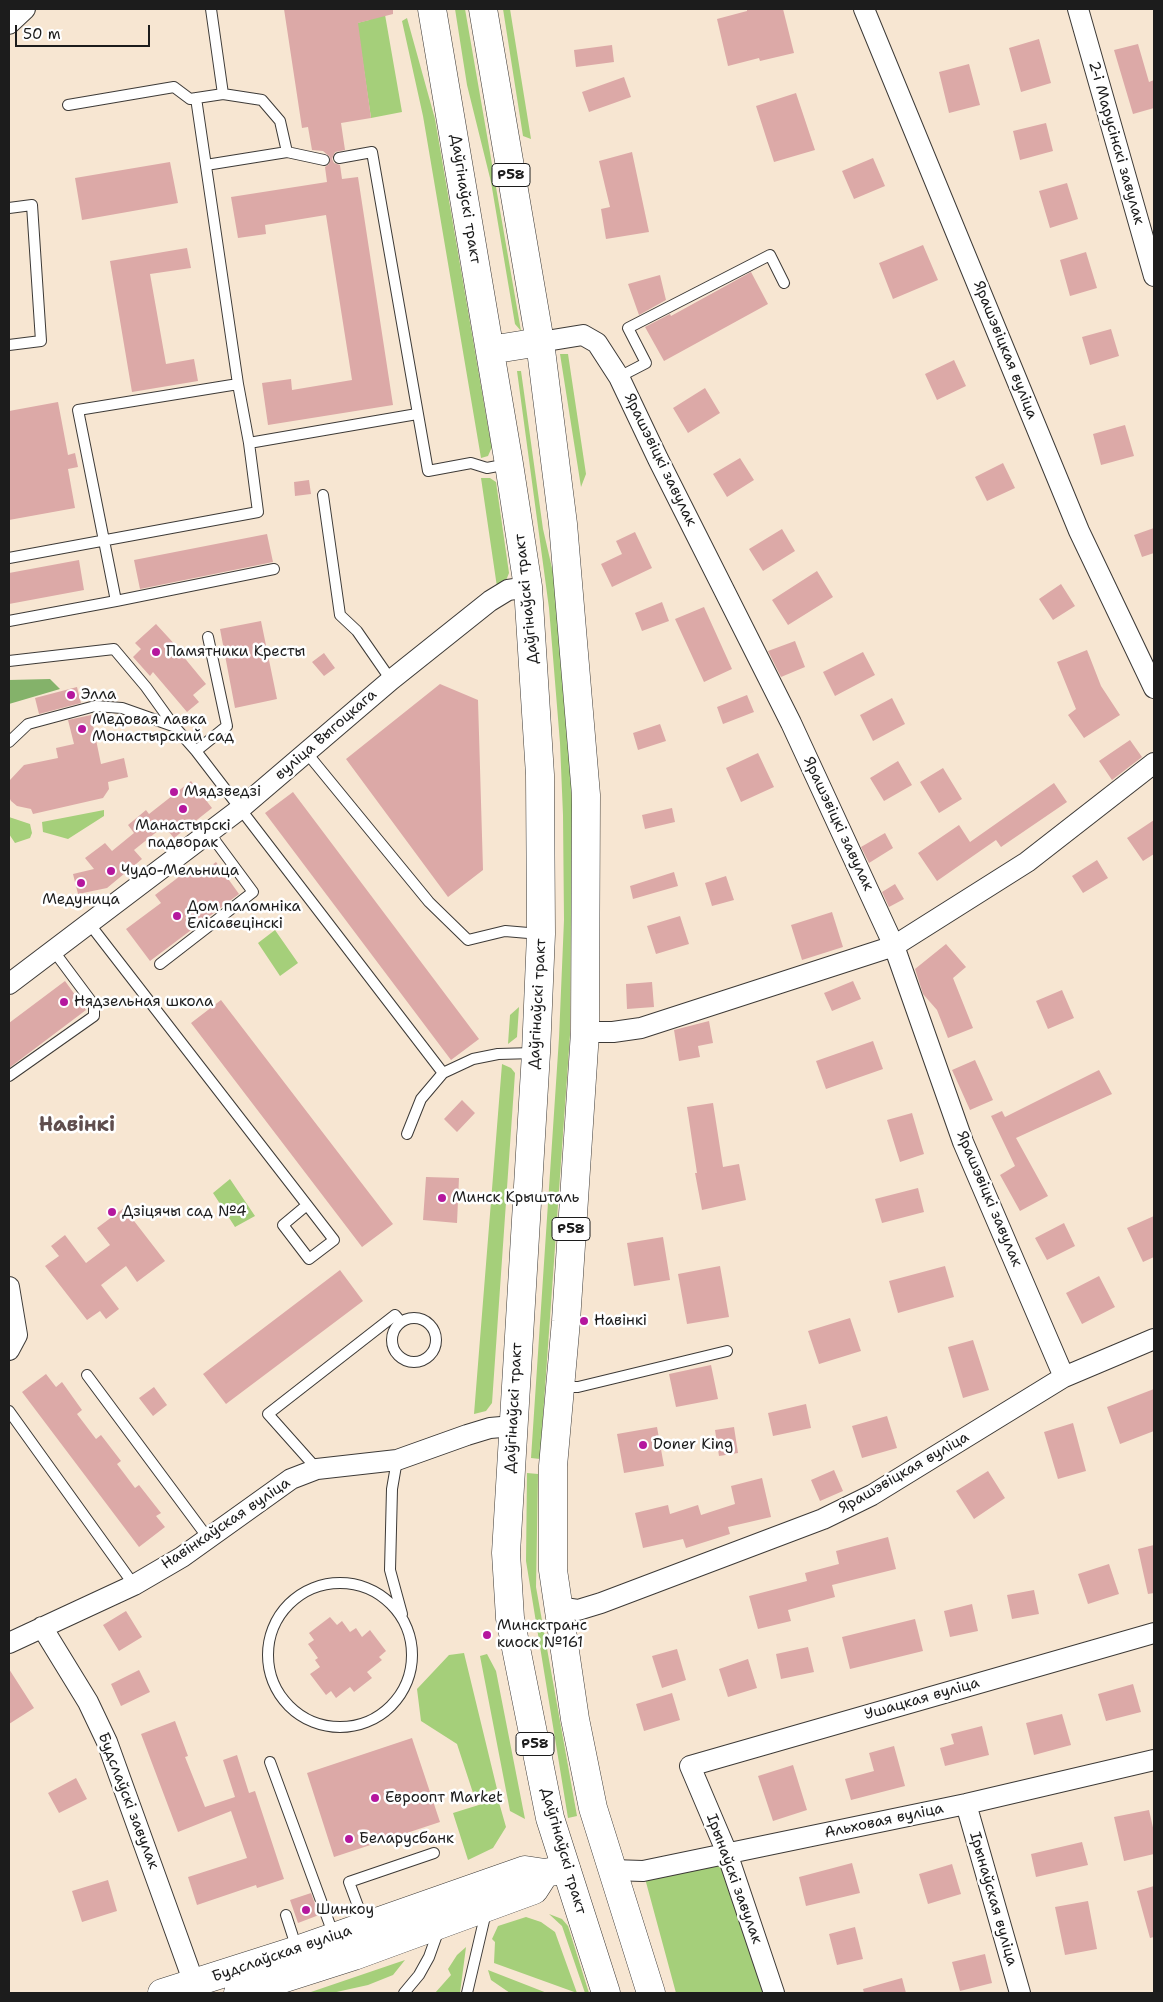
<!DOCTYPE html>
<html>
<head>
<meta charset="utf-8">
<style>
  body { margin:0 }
  #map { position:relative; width:1163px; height:2002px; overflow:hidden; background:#f7e6d2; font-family:"Shantell Sans",sans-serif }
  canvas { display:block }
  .frame { position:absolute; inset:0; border:10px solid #1c1c1c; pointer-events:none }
  .scale { position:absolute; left:15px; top:25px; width:135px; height:22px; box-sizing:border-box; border:2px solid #1c1c1c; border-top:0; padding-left:6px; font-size:15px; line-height:18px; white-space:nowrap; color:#1c1c1c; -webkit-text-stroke:4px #fff; paint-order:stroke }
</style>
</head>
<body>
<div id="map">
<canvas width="1163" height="2002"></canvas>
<div class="frame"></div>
<div class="scale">50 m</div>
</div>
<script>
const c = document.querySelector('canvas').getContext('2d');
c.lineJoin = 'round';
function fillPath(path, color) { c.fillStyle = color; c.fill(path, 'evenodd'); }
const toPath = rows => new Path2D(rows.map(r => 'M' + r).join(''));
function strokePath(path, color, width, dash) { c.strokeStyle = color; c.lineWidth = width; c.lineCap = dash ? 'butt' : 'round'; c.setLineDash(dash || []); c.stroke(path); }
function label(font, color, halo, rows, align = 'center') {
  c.font = font + ' "Shantell Sans",sans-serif'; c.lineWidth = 5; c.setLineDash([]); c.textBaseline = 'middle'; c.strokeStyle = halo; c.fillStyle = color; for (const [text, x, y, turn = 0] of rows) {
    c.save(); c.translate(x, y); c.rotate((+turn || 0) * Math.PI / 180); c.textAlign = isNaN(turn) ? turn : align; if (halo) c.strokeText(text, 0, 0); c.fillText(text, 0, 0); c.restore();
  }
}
fillPath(toPath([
  [367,9,384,9,402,112,371,118,357,23,369,20],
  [455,9,465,9,521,331,515,324,491,182,467,85],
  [503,9,510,9,531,139,523,136],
  [407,18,435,119,489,433,492,447,488,456,481,458,423,116,402,21],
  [560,354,568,354,586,474,581,487],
  [517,371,521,371,543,529,555,581,569,738,572,805,570,1035,540,1459,531,1458,559,1038,564,920,563,815,560,743,549,608],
  [481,478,490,478,496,482,509,573,505,583,497,587],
  [104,810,104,816,68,839,43,832,42,822],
  [9,817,30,824,32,833,30,838,15,843,9,834],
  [275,930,298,963,280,976,258,943],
  [519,1007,517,1037,508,1044,510,1015],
  [502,1064,511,1068,515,1073,492,1403,486,1411,474,1414],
  [230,1179,255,1216,235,1227,213,1193],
  [527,1473,538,1474,536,1587,577,1816,568,1818,526,1561],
  [464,1653,497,1789,474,1796,457,1744,421,1721,417,1689,449,1655],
  [487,1654,496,1671,525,1819,510,1811,480,1656],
  [498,1799,506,1827,493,1848,468,1860,453,1813],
  [727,1853,774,1993,676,1993,643,1871],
  [549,1914,562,1919,568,1926,589,1993,585,1993,562,1926],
  [526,1917,541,1922,555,1932,577,1993,494,1963,495,1942,492,1939,498,1926],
  [466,1947,460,1993,435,1993,451,1975,448,1969,457,1955],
  [405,1960,393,1975,368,1985,332,1993,308,1993],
  [488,1970,547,1993,510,1993,491,1980]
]), '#a5cf7a');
fillPath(toPath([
  [50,679,60,689,9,704,9,680]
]), '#84b26a');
fillPath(toPath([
  [284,9,393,9,393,14,358,23,371,118,341,123,345,150,335,152,332,159,334,163,340,165,342,179,358,177,393,405,268,425,262,383,291,379,292,390,352,380,326,215,265,225,266,234,238,238,231,197,327,182,325,167,329,164,330,157,323,151,312,150,308,127,302,128],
  [747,9,783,9,794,53,760,61,759,58,728,66,717,19,747,11],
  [1039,39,1051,83,1021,92,1009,48],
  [1138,44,1149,82,1154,80,1154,108,1133,114,1114,50],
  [612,45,614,62,576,67,574,50],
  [969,64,980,105,949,113,939,72],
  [624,77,631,97,589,112,582,92],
  [796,93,815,150,774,162,756,106],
  [1046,123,1053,151,1020,160,1013,131],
  [632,152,649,232,606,239,601,209,610,207,599,161],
  [873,158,885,186,854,199,842,171],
  [170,162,178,203,82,220,75,178],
  [1067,183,1078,219,1050,228,1039,191],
  [923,245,938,280,893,299,879,263],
  [187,248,191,268,150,274,166,364,194,359,198,381,132,392,110,261],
  [1086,252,1097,288,1070,296,1060,260],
  [751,272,768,304,664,361,645,327,670,314,671,316],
  [660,275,666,300,639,315,628,284],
  [1111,329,1119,356,1090,365,1082,337],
  [954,360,966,386,937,400,925,374],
  [705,388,720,413,688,433,673,408],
  [58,402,68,455,75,453,78,467,68,469,75,508,9,520,9,411],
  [1125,425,1134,456,1101,465,1093,434],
  [740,458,754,480,727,497,713,474],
  [1003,463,1015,488,987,501,975,477],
  [309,480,311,494,295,496,294,482],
  [1154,528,1154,553,1142,557,1134,535],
  [782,529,795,551,763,571,749,549],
  [635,532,652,568,612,587,601,564,622,554,616,541],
  [267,534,273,562,140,589,134,560],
  [79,560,84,590,9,604,9,573],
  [817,571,833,597,788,625,772,600],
  [1061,584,1075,606,1053,620,1039,599],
  [662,602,669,621,642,631,635,613],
  [704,607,732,669,704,682,675,619],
  [261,621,277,699,235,708,220,629],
  [156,624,179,649,178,650,206,684,193,695,199,702,187,712,153,672,150,676,133,657,141,649,135,643],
  [795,641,805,667,781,677,768,651],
  [1087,650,1101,686,1120,715,1084,738,1068,715,1076,709,1057,662],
  [863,652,875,675,835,696,823,672],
  [324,653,335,668,324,676,312,662],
  [440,684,478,700,483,870,448,897,346,759],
  [77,687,81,703,39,714,35,698],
  [747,695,754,712,723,724,717,707],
  [892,698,905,724,873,741,860,715],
  [91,715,101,764,124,758,128,777,108,782,109,789,103,798,33,814,31,809,17,806,11,801,9,797,10,780,24,765,58,758,56,748,74,744,68,720],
  [660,724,666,741,638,750,633,733],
  [1130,740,1142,757,1112,780,1099,761],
  [758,753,774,787,741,802,726,768],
  [898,761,912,785,884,801,870,778],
  [943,768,962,799,939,813,920,782],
  [191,781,212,808,174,838,164,826,134,850,142,859,107,888,78,894,73,874,94,869,85,858,105,843,112,851,134,833,128,825,146,810,149,814],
  [1054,783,1067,802,1001,847,996,840,937,881,918,853,959,825,970,842],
  [293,792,479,1039,451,1060,265,813],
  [672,808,675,822,645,829,642,815],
  [1154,820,1154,854,1143,861,1127,838],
  [885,833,893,848,869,863,861,847],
  [1097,860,1108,878,1083,893,1072,876],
  [216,862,239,894,150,961,126,929,161,903,155,895,188,870,195,878],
  [674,872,678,886,633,899,630,886],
  [726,876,734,900,712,906,705,883],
  [895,884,904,899,889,907,882,892],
  [832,912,843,947,802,960,791,925],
  [680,916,689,944,656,954,647,926],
  [946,944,966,967,953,978,973,1028,948,1038,937,1010,923,994,915,969],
  [65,981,86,1010,9,1068,9,1023],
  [853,981,861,999,832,1011,824,993],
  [652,982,654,1007,627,1009,626,984],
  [1062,990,1074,1018,1048,1029,1036,1001],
  [221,1000,393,1224,362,1247,191,1023],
  [709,1021,713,1043,698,1046,700,1057,679,1061,674,1030],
  [873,1041,883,1069,826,1089,816,1061],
  [975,1060,993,1100,970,1110,952,1070],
  [1099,1070,1112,1094,1016,1138,1048,1196,1020,1211,1000,1175,1015,1166,991,1116,1002,1111,1005,1117],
  [462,1100,475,1113,457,1132,444,1119],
  [713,1103,723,1167,739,1164,746,1200,702,1210,695,1173,697,1173,687,1107],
  [912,1113,924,1154,900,1162,887,1120],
  [426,1177,459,1178,457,1223,423,1220],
  [918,1188,924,1212,882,1223,875,1199],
  [124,1208,165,1261,137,1282,126,1266,101,1285,119,1309,106,1319,100,1311,87,1320,45,1266,59,1256,51,1246,65,1235,86,1263,110,1245,97,1228],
  [1154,1216,1154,1257,1143,1262,1127,1228],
  [1064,1223,1075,1246,1047,1260,1035,1238],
  [663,1237,670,1280,634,1286,627,1243],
  [720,1266,729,1317,687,1324,678,1274],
  [945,1266,954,1297,898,1313,889,1281],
  [340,1270,363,1301,226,1404,203,1374],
  [1099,1276,1115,1307,1082,1324,1066,1293],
  [850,1318,861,1351,819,1364,808,1331],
  [973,1340,989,1390,963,1398,948,1347],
  [711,1365,718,1399,676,1407,669,1374],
  [46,1374,56,1387,62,1382,82,1410,77,1414,96,1439,101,1435,121,1461,117,1464,135,1488,139,1485,161,1513,156,1516,165,1527,139,1547,22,1392],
  [154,1387,167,1405,153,1416,139,1398],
  [1154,1389,1154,1431,1120,1444,1107,1407],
  [806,1404,811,1428,773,1436,768,1413],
  [887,1416,897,1448,862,1458,852,1426],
  [1073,1423,1086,1471,1058,1479,1044,1432],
  [657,1427,664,1466,624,1473,617,1434],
  [734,1427,738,1453,719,1456,715,1430],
  [834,1470,843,1491,820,1501,811,1480],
  [988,1471,1005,1498,974,1519,956,1491],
  [762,1478,771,1517,728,1527,730,1534,686,1548,683,1539,643,1548,635,1513,668,1505,670,1514,698,1505,701,1515,735,1504,731,1486],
  [888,1537,896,1569,832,1585,835,1597,788,1610,791,1621,758,1629,749,1596,807,1581,805,1573,839,1564,836,1551],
  [1154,1545,1154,1593,1148,1594,1138,1549],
  [1109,1564,1119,1594,1088,1604,1078,1574],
  [1034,1590,1039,1614,1012,1619,1007,1595],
  [972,1604,978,1631,950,1637,944,1611],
  [126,1611,142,1637,119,1651,103,1625],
  [330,1617,337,1625,342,1621,350,1632,356,1628,362,1637,370,1630,386,1651,379,1657,382,1660,367,1672,372,1678,354,1692,350,1687,336,1698,331,1691,326,1695,310,1674,320,1667,315,1660,318,1658,308,1644,314,1640,309,1633],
  [915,1619,923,1651,850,1669,842,1637],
  [808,1647,814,1672,781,1679,776,1654],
  [677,1649,686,1680,662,1688,652,1656],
  [748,1659,757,1688,728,1697,719,1669],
  [9,1669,34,1708,9,1724],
  [139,1670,150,1692,121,1706,111,1684],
  [1133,1684,1141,1712,1106,1721,1098,1694],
  [672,1693,680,1720,644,1731,636,1704],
  [1062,1714,1071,1745,1034,1755,1026,1723],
  [175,1721,188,1756,185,1757,205,1807,235,1797,223,1760,237,1755,249,1793,255,1791,284,1879,257,1888,256,1885,197,1905,188,1877,247,1858,231,1811,178,1832,141,1734],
  [982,1726,989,1755,945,1766,940,1748,954,1744,951,1734],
  [412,1738,440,1822,334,1857,307,1773],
  [894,1746,905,1786,851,1800,845,1779,874,1771,869,1753],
  [793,1765,807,1810,773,1821,758,1776],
  [76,1778,87,1799,59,1813,48,1793],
  [1149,1810,1154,1832,1154,1854,1124,1861,1114,1817],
  [1082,1842,1088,1865,1036,1877,1031,1854],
  [852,1863,860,1893,806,1906,799,1877],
  [952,1864,961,1894,928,1904,919,1874],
  [108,1880,117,1911,82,1922,72,1891],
  [1154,1886,1154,1937,1150,1938,1137,1891],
  [311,1893,319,1915,298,1923,290,1900],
  [1088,1901,1097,1949,1065,1955,1055,1907],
  [855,1927,863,1959,837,1965,829,1934],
  [985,1954,992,1983,960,1991,952,1962],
  [902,1978,906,1993,864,1993,863,1989]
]), '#dca9a7');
const lane = toPath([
  [223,94,262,100,280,121,287,152,324,160],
  [196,98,238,384,249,443,417,414],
  [68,105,174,87,190,99,223,94,211,9],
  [339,158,372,152,428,471,471,463,487,468,508,464],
  [206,165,287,152],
  [9,208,32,205,41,341,9,345],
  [619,377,646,363,628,328,770,255,784,283],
  [323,495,340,615,357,631,391,680],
  [9,558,258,512,249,443],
  [116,601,274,569],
  [9,621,116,601,78,410,238,384],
  [9,661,114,649,146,687,174,726,196,751,443,1073],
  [9,742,28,724,95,706,122,708,173,726],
  [196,751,227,726,208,637],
  [306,752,429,902,468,940,505,931,540,934],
  [88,922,307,1205,334,1240,309,1259,283,1225,307,1205],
  [160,964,253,892,216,842],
  [9,1076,94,1016,94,1005,53,950],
  [407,1134,421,1099,443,1073,473,1059,498,1054,534,1053],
  '392 1340a22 22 0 1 1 44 0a22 22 0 1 1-44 0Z',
  [87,1375,208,1538],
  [560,1387,578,1387,727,1351],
  [9,1411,134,1585],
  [397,1460,392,1489,390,1570,402,1614],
  [317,1469,268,1414,395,1315,401,1322],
  '268 1655a72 72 0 1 1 144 0a72 72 0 1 1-144 0Z',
  [270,1762,334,1936],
  [286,1915,297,1949],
  [365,1925,349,1882,434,1853],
  [404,1993,419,1975,429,1957,439,1929],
  [467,1993,486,1912]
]);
const street = toPath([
  [864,9,1079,531,1154,688],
  [1078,9,1154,276],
  [9,24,25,9],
  [540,342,583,335,597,343,619,377,658,459,791,723,894,946,963,1142,1064,1377],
  [9,984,240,809,391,680,490,601,508,590,528,587],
  [585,1032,613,1032,641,1028,894,946,1027,862,1154,763],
  [9,1287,17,1335,9,1350],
  [557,1607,578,1610,601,1603,823,1519,872,1495,1064,1377,1154,1339],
  [42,1627,88,1702,107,1742,194,1983],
  [9,1643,134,1585,182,1557,291,1479,317,1469,397,1460,467,1435,490,1428,513,1426],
  [966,1804,1020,1993],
  [612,1870,643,1871,966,1804,1154,1760],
  [774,1993,727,1853,690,1766,1154,1633]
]);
const secondary = toPath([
  [162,1993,297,1950,525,1870,545,1873,566,1869],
  [238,1993,354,1956,534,1890,545,1873]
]);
const primary = toPath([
  [432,9,509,464,528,587,540,775,541,934,536,1053,506,1553,510,1618,550,1818,606,1993],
  [483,9,540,342,563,524,586,795,585,1032,566,1321,553,1466,553,1570,575,1719,593,1808,651,1993],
  [490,350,540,342]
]);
strokePath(lane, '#3d3a37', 12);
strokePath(street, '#3d3a37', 22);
strokePath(secondary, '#3d3a37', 29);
strokePath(primary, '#3d3a37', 29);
strokePath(lane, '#fff', 10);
strokePath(street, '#fff', 20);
strokePath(secondary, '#fff', 28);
strokePath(primary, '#fff', 28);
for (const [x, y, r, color] of [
  [156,652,5,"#b5179e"],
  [71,695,5,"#b5179e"],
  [82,729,5,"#b5179e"],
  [174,792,5,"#b5179e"],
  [183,809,5,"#b5179e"],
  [111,871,5,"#b5179e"],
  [81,883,5,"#b5179e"],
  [177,916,5,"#b5179e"],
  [64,1002,5,"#b5179e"],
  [442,1198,5,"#b5179e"],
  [112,1212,5,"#b5179e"],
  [584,1321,5,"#b5179e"],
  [643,1445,5,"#b5179e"],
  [487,1635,5,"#b5179e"],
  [375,1798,5,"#b5179e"],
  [349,1839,5,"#b5179e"],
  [306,1910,5,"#b5179e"]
]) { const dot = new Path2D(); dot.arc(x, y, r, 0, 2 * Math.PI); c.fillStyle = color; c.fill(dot); strokePath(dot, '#fff', 2); }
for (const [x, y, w] of [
  [511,175,38],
  [571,1229,38],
  [535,1744,38]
]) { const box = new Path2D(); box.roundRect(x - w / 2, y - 11.5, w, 23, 4); c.fillStyle = '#fff'; c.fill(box); strokePath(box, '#1c1c1c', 1); }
label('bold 14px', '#1c1c1c', null, [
  ["Р58",511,175],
  ["Р58",571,1229],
  ["Р58",535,1744]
]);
label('15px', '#1c1c1c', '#fff', [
  ["2-і Марусінскі завулак",1116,143,74],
  ["Даўгінаўскі тракт",465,199,81],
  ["Ярашэвіцкая вуліца",1005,350,68],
  ["Ярашэвіцкі завулак",660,460,64],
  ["Даўгінаўскі тракт",527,599,-96],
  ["вуліца Выгоцкага",326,735,-41],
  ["Ярашэвіцкі завулак",838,824,65],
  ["Даўгінаўскі тракт",538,1004,-87],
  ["Ярашэвіцкі завулак",989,1199,67],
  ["Даўгінаўскі тракт",514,1408,-87],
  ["Ярашэвіцкая вуліца",904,1473,-30],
  ["Навінкаўская вуліца",226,1524,-34],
  ["Ушацкая вуліца",922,1699,-16],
  ["Будслаўскі завулак",128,1801,69],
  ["Альховая вуліца",884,1821,-12],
  ["Даўгінаўскі тракт",563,1851,74],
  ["Ірынаўскі завулак",734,1879,70],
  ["Ірынаўская вуліца",993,1899,74],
  ["Будслаўская вуліца",282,1954,-19]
]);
label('15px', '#1c1c1c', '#fff', [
  ["Памятники Кресты",166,652],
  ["Элла",81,695],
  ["Медовая лавка",92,720],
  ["Монастырский сад",92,737],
  ["Мядзведзі",184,792],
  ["Манастырскі",183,826,"center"],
  ["падворак",183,843,"center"],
  ["Чудо-Мельница",121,871],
  ["Медуница",81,900,"center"],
  ["Дом паломніка",187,907],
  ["Елісавецінскі",187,924],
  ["Нядзельная школа",74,1002],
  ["Минск Крышталь",452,1198],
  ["Дзіцячы сад №4",122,1212],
  ["Навінкі",594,1321],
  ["Doner King",653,1445],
  ["Минсктранс",497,1626],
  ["киоск №161",497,1643],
  ["Евроопт Market",385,1798],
  ["Беларусбанк",359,1839],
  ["Шинкоу",316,1910]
], 'left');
label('bold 20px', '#5f4d4d', '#fff', [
  ["Навінкі",77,1126]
]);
</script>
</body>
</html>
